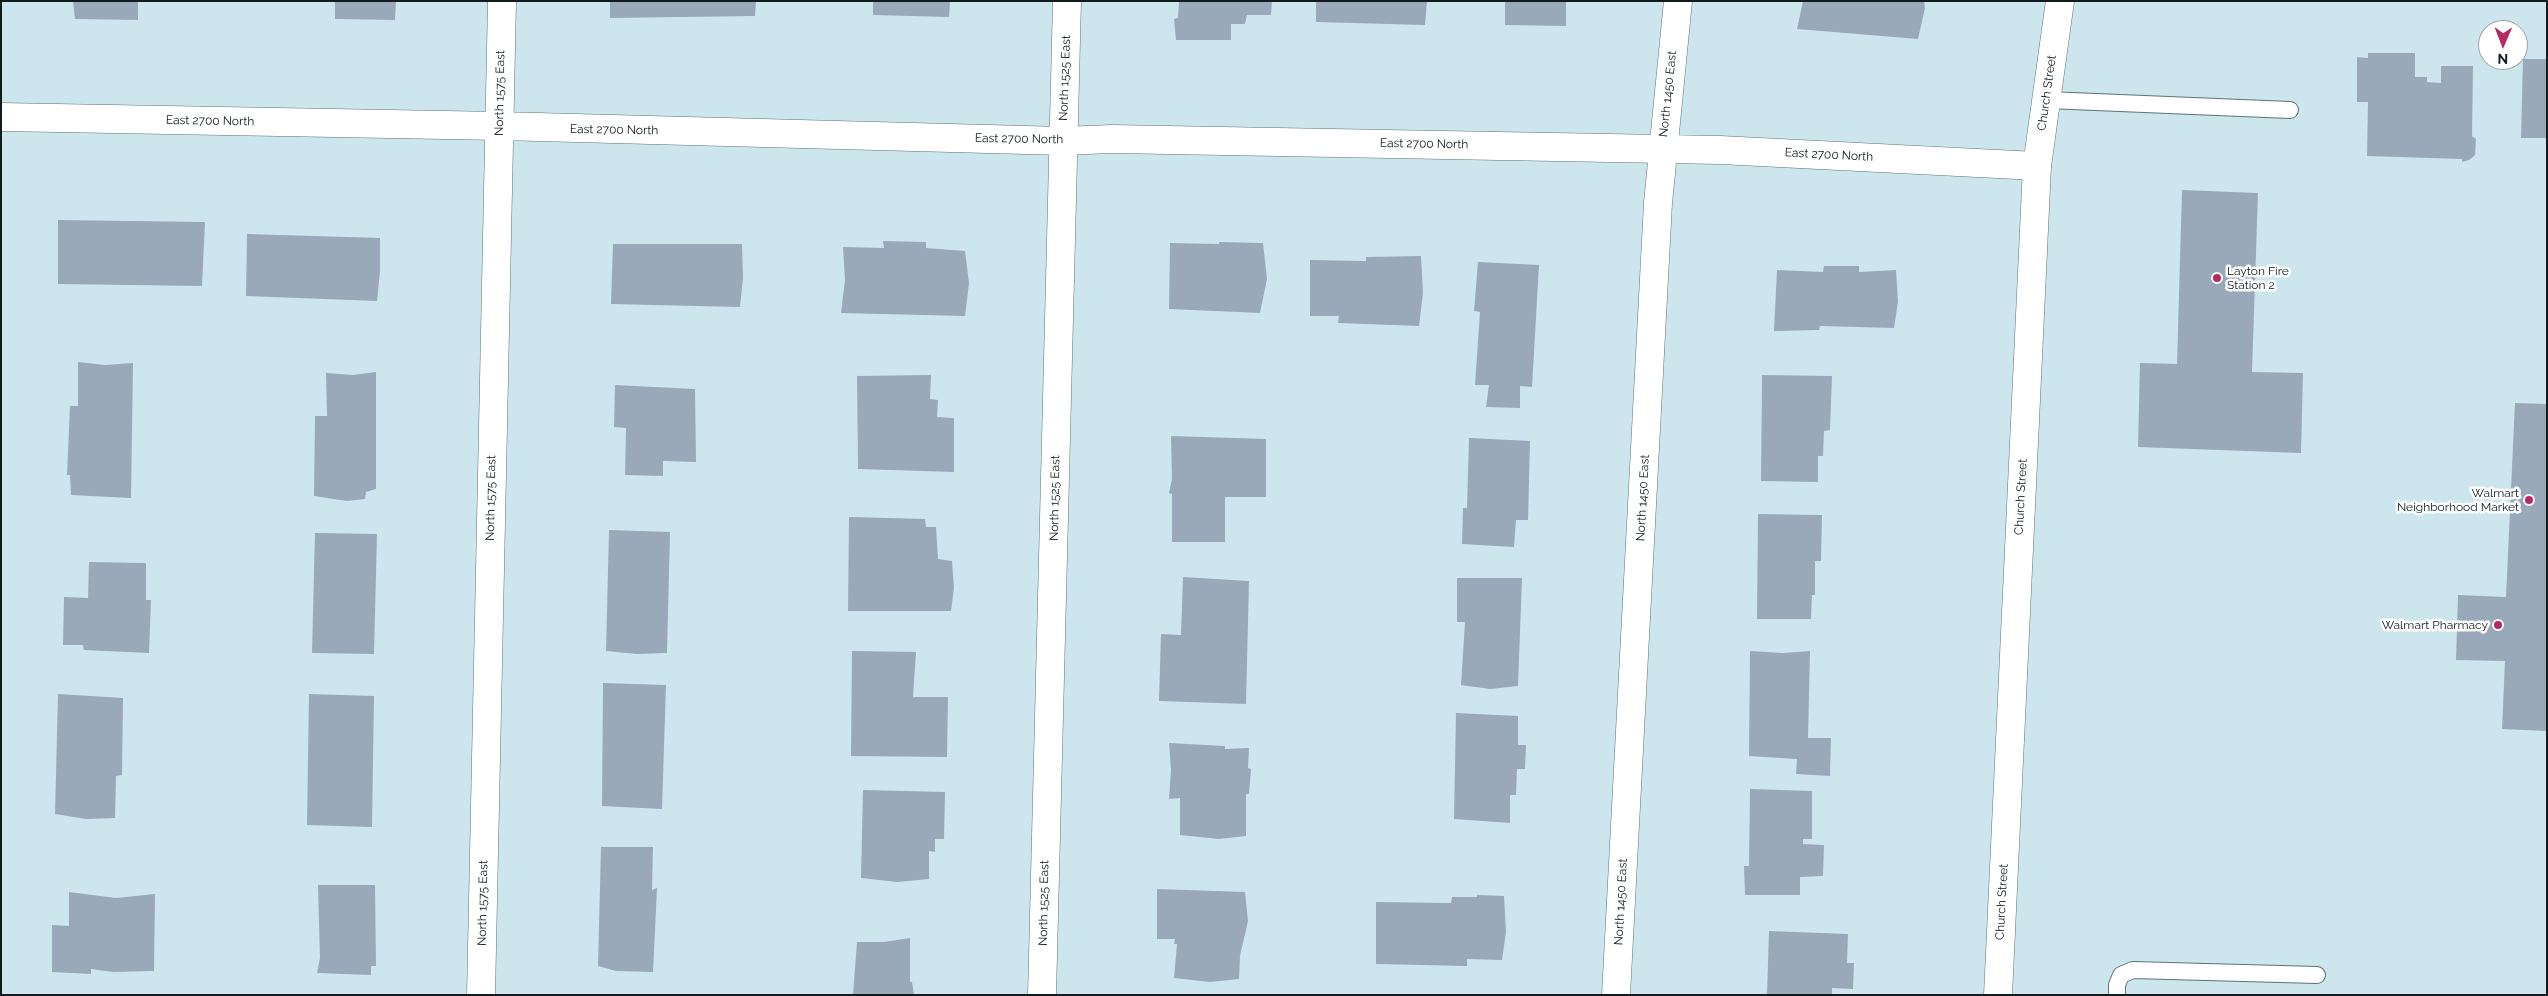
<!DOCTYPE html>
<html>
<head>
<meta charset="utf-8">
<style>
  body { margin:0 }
  #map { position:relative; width:2548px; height:996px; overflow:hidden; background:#cde6ee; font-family:Raleway,sans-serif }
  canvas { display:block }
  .frame { position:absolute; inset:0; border:2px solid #111b1d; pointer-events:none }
  .north { position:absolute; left:2478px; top:20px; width:50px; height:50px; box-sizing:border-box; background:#fff; border:1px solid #a0a4a5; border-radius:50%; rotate:181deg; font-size:14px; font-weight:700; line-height:20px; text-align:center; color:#111b1d }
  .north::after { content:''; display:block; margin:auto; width:18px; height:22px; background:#b62a63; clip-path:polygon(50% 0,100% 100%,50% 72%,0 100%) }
</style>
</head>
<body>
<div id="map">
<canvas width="2548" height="996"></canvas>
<div class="frame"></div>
<div class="north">N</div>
</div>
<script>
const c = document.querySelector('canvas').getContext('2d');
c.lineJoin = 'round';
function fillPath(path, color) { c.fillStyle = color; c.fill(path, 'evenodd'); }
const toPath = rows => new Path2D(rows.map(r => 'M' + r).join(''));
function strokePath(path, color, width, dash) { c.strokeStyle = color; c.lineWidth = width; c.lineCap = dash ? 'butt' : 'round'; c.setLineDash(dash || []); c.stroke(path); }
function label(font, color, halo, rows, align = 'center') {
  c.font = font + ' Raleway,sans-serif'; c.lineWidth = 5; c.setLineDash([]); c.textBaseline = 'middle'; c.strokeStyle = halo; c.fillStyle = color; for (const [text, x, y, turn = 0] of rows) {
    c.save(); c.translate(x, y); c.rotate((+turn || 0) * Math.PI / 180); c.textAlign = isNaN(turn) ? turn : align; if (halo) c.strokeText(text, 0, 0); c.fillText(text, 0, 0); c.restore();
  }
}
fillPath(toPath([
  [73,1,138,1,138,20,75,19],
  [335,1,396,1,395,20,335,19],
  [610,1,756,1,755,16,610,18],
  [873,1,950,1,949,17,873,15],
  [1179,1,1272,1,1271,15,1247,15,1245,24,1231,24,1231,40,1176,40,1174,19,1178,18],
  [1316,1,1427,1,1425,25,1316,22],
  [1505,1,1566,1,1566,26,1505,25],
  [1803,1,1924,1,1925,8,1918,39,1797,29],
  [2368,53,2415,53,2415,77,2427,77,2427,82,2441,83,2441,66,2473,66,2472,136,2476,139,2475,155,2469,160,2462,162,2462,159,2367,156,2368,102,2357,102,2357,57,2368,58],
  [2523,59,2547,59,2547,138,2521,138],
  [2182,190,2258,193,2252,372,2303,373,2301,453,2138,447,2140,363,2177,364],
  [58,220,205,222,202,286,58,284],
  [247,234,380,238,380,271,377,301,246,296],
  [883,241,926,242,926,248,965,251,969,283,965,316,841,313,845,280,843,247,884,248],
  [1219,242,1263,243,1267,279,1260,313,1169,309,1170,243,1219,244],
  [613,244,742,244,743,278,740,307,611,304],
  [1421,256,1423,293,1419,326,1338,323,1339,316,1310,316,1310,260,1366,261,1366,257],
  [1478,262,1539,265,1532,387,1520,386,1520,408,1486,407,1489,385,1475,385,1480,312,1474,311],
  [1824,266,1859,266,1859,272,1896,270,1898,302,1894,328,1820,326,1819,330,1774,331,1777,270,1823,272],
  [78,362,105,365,133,363,131,498,71,495,70,475,67,475,70,406,78,406],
  [376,372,376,489,366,492,365,499,347,501,314,496,315,416,327,416,326,373,353,375],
  [931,375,930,399,938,400,937,417,954,418,954,472,858,469,857,376],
  [1762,375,1832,376,1830,430,1824,431,1823,456,1818,456,1818,482,1761,481],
  [615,385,695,389,696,462,663,461,663,476,625,475,626,428,614,427],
  [2515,403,2547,404,2547,731,2502,729,2505,661,2456,660,2458,595,2506,597],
  [1171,436,1266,439,1266,497,1225,497,1225,542,1172,542,1172,494,1169,493,1172,479],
  [1469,438,1530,441,1528,520,1516,520,1514,547,1462,544,1463,508,1467,508],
  [1758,514,1822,515,1821,561,1815,561,1815,595,1812,595,1811,619,1757,619],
  [849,517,925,519,926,527,936,527,938,559,952,561,954,588,951,611,848,611],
  [609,530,670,532,667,653,637,654,606,651],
  [315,533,377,534,374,654,312,653],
  [89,562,146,563,146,600,151,600,149,653,84,650,83,645,63,645,64,597,88,598],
  [1183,577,1249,581,1246,704,1159,701,1161,634,1181,635],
  [1457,578,1522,578,1518,686,1490,689,1461,685,1465,622,1457,622],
  [852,651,916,652,913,697,948,697,947,757,851,756],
  [1750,651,1783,653,1810,651,1808,738,1831,738,1830,776,1796,774,1797,759,1749,756],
  [603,683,666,685,662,809,602,806],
  [58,694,123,698,122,775,116,776,115,818,86,819,55,814],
  [309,694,374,696,372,827,307,825],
  [1456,713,1518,716,1518,745,1526,745,1525,769,1517,769,1516,795,1510,795,1510,823,1454,819],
  [1169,743,1225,746,1225,749,1249,748,1248,768,1251,769,1249,794,1246,794,1246,836,1219,839,1180,835,1180,798,1169,799,1171,770],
  [1750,789,1812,791,1812,839,1803,839,1803,844,1824,845,1823,876,1800,877,1800,895,1745,895,1744,866,1749,866],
  [863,790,945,792,944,839,935,839,935,852,929,851,929,879,897,882,861,878],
  [601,847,653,847,652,890,657,888,653,972,616,971,598,966],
  [318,885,375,885,376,966,371,966,371,975,317,973,320,958],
  [1157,889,1245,892,1248,921,1240,956,1239,979,1210,982,1174,978,1177,944,1174,944,1175,939,1157,939],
  [69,892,116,898,155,894,154,971,113,972,91,969,91,974,52,972,52,925,69,926],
  [1477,895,1504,896,1506,932,1502,960,1467,959,1467,966,1376,964,1376,902,1451,903,1452,897,1477,897],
  [1769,931,1848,934,1847,963,1854,963,1853,989,1832,988,1832,995,1767,995],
  [910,938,910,982,912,982,914,995,853,995,857,942,884,942]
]), '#99a9b9');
const service = toPath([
  [2047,100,2290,110],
  [2117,995,2117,985,2121,975,2133,970,2317,975]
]);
const minor = toPath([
  [1,117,500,126,1063,141,1112,139,1720,150,2037,166],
  [481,995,502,1],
  [1042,995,1067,1],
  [1616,995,1658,203,1678,1]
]);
const tertiary = toPath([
  [1998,995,2037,166,2060,1]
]);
strokePath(service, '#5b7279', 18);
strokePath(minor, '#5b7279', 29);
strokePath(tertiary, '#5b7279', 29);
strokePath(service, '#fff', 16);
strokePath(minor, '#fff', 28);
strokePath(tertiary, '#fff', 28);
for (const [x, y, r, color] of [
  [2217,278,5,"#b62a63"],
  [2529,500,5,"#b62a63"],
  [2498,625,5,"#b62a63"]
]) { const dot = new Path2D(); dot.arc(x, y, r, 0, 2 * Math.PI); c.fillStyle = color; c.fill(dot); strokePath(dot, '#fff', 2); }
label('12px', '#111b1d', '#fff', [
  ["North 1525 East",1065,78,-88],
  ["North 1575 East",500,93,-89],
  ["Church Street",2047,93,-82],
  ["North 1450 East",1668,94,-84],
  ["East 2700 North",210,121,1],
  ["East 2700 North",614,130,1],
  ["East 2700 North",1019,139,1],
  ["East 2700 North",1424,144,1],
  ["East 2700 North",1829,155,3],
  ["Church Street",2021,497,-87],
  ["North 1575 East",491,498,-89],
  ["North 1525 East",1055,498,-89],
  ["North 1450 East",1643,498,-87],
  ["North 1450 East",1621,902,-87],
  ["Church Street",2002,902,-87],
  ["North 1575 East",483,903,-89],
  ["North 1525 East",1044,903,-89]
]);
label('12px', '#111b1d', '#fff', [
  ["Layton Fire",2227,271,"left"],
  ["Station 2",2227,285,"left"],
  ["Walmart",2519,493],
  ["Neighborhood Market",2519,507],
  ["Walmart Pharmacy",2488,625]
], 'right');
</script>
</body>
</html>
